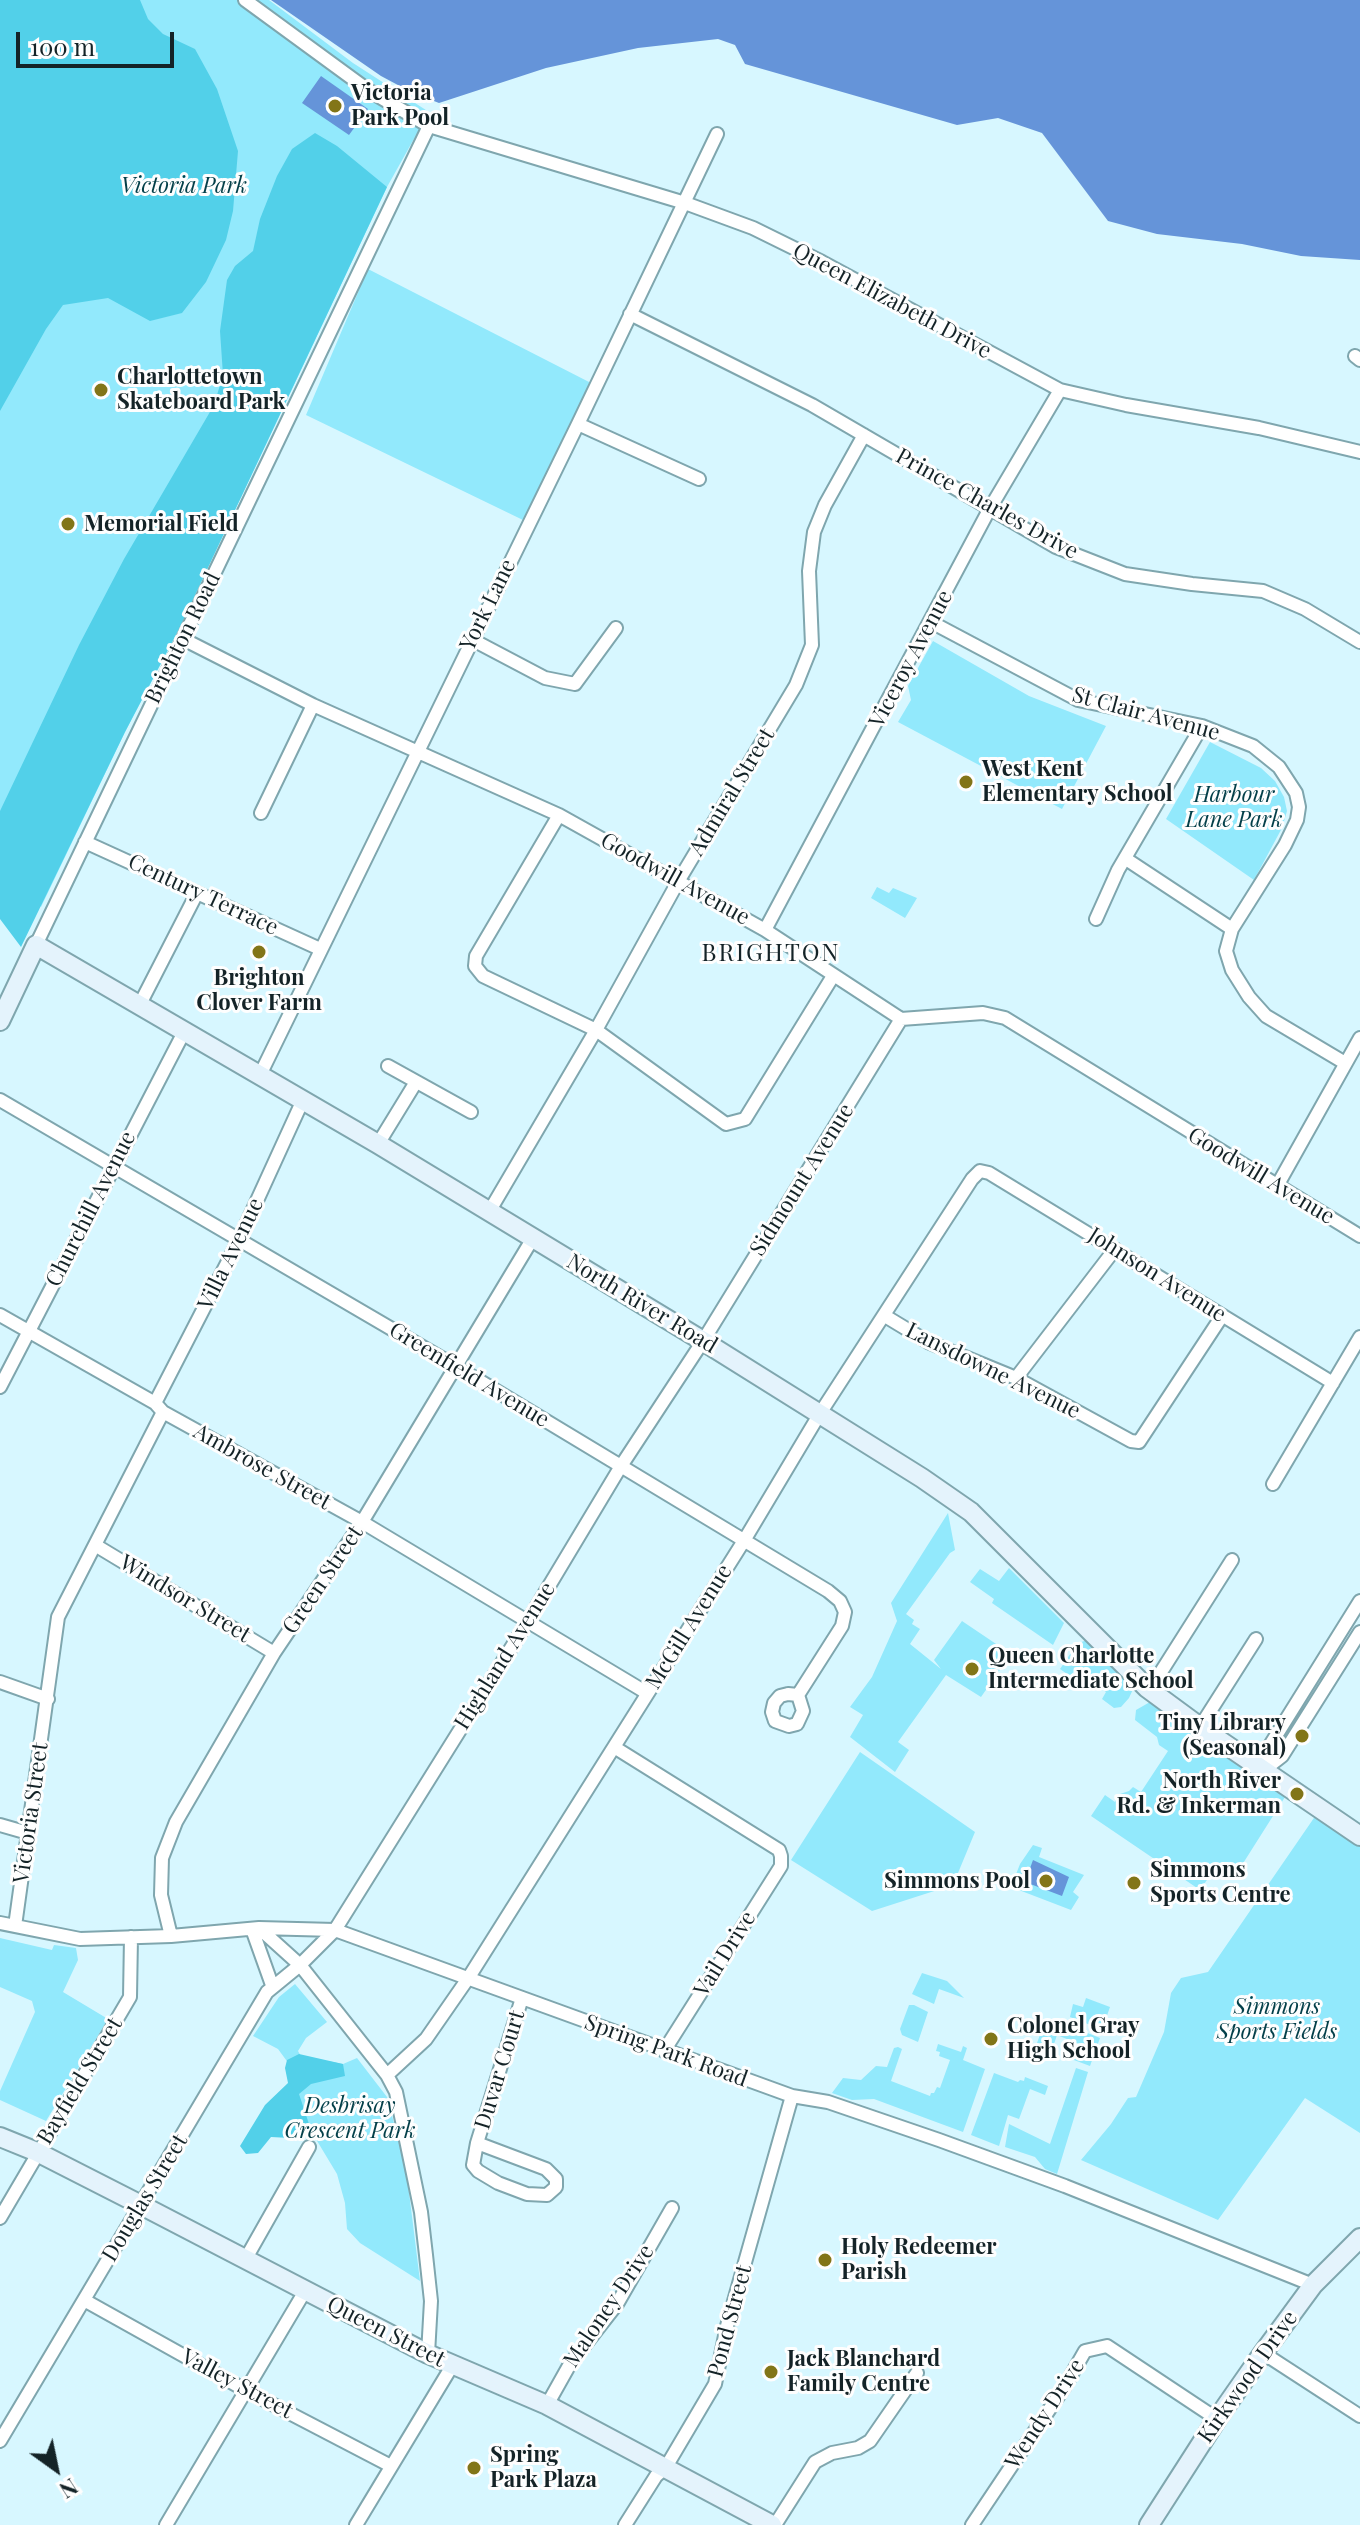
<!DOCTYPE html>
<html>
<head>
<meta charset="utf-8">
<style>
  body { margin:0 }
  #map { position:relative; width:1360px; height:2525px; overflow:hidden; background:#d7f7ff; font-family:"Playfair Display",serif }
  canvas { display:block }
  .north { position:absolute; left:16px; top:2429px; width:80px; height:80px; -webkit-text-stroke:6px #fefefe; paint-order:stroke; rotate:147deg; font-size:22px; font-weight:700; line-height:32px; text-align:center; color:#142327 }
  .north::after { content:''; display:block; margin:auto; width:28px; height:36px; background:#142327; clip-path:polygon(50% 0,100% 100%,50% 72%,0 100%) }
  .scale { position:absolute; left:16px; top:32px; width:158px; height:36px; box-sizing:border-box; border:4px solid #142327; border-top:0; padding-left:10px; font-size:24px; line-height:28px; white-space:nowrap; color:#142327; -webkit-text-stroke:6px #fefefe; paint-order:stroke }
</style>
</head>
<body>
<div id="map">
<canvas width="1360" height="2525"></canvas>
<div class="north">N</div>
<div class="scale">100 m</div>
</div>
<script>
const c = document.querySelector('canvas').getContext('2d');
c.lineJoin = 'round';
function fillPath(path, color) { c.fillStyle = color; c.fill(path, 'evenodd'); }
const toPath = rows => new Path2D(rows.map(r => 'M' + r).join(''));
function strokePath(path, color, width, dash) { c.strokeStyle = color; c.lineWidth = width; c.lineCap = dash ? 'butt' : 'round'; c.setLineDash(dash || []); c.stroke(path); }
function label(font, color, halo, rows, align = 'center') {
  c.font = font + ' "Playfair Display",serif'; c.lineWidth = 6; c.setLineDash([]); c.textBaseline = 'middle'; c.strokeStyle = halo; c.fillStyle = color; for (const [text, x, y, turn = 0] of rows) {
    c.save(); c.translate(x, y); c.rotate((+turn || 0) * Math.PI / 180); c.textAlign = isNaN(turn) ? turn : align; if (halo) c.strokeText(text, 0, 0); c.fillText(text, 0, 0); c.restore();
  }
}
fillPath(toPath([
  [0,0,269,0,353,63,429,112,387,187,180,627,125,732,41,907,0,850],
  [368,269,591,383,523,520,306,415],
  [933,641,1029,696,1106,726,1062,809,898,722,911,700,908,686],
  [1210,742,1261,768,1275,781,1284,797,1287,811,1282,828,1254,880,1166,819],
  [877,887,889,893,893,888,917,898,905,918,871,898],
  [948,1513,955,1550,950,1553,906,1614,914,1620,912,1624,920,1629,910,1644,941,1669,934,1660,962,1621,1011,1654,981,1697,946,1675,898,1742,909,1750,895,1772,850,1737,863,1715,850,1707,872,1677,897,1621,891,1603],
  [1009,1568,1064,1623,1053,1645,992,1603,994,1599,970,1582,980,1569,999,1581],
  [1084,1641,1091,1641,1134,1687,1129,1698,1121,1707,1114,1708,1102,1699,1106,1692,1075,1670,1070,1676,1060,1669,1077,1644],
  [1150,1702,1156,1703,1283,1791,1285,1797,1235,1876,1226,1879,1211,1874,1200,1890,1091,1816,1105,1795,1115,1802,1120,1794,1129,1791,1133,1787,1141,1792,1168,1751,1159,1745,1157,1737,1135,1720,1136,1710],
  [860,1752,975,1832,953,1885,872,1911,791,1860],
  [1316,1815,1360,1845,1360,2133,1305,2098,1218,2220,1081,2160,1111,2124,1128,2098,1136,2097,1164,2032,1171,1993,1181,1978,1208,1972],
  [1033,1845,1042,1848,1039,1857,1084,1875,1073,1892,1079,1897,1071,1910,1011,1887,1020,1864],
  [0,1938,52,1950,54,1945,76,1948,78,1960,63,1992,108,2019,46,2121,0,2100,0,2091,35,2012,32,2001,0,1987],
  [922,1973,947,1981,964,1998,939,1989,934,2004,912,1994],
  [295,1984,327,2022,306,2038,298,2051,307,2067,317,2069,328,2061,343,2064,357,2058,387,2097,406,2168,420,2281,360,2243,347,2229,345,2203,337,2174,296,2106,292,2093,303,2083,278,2049,253,2036,279,1997],
  [1086,1998,1110,2007,1103,2027,1098,2028,1070,2017,1073,2004,1083,2007],
  [909,2005,914,2005,928,2012,918,2042,902,2035,900,2029],
  [1075,2028,1100,2038,1090,2066,1074,2060,1079,2044,1057,2035,1053,2047,1037,2043,1041,2032],
  [938,2044,961,2052,963,2046,967,2048,963,2060,985,2069,963,2132,874,2099,852,2100,832,2093,843,2078,861,2080,876,2066,887,2067,894,2048,898,2047,902,2049,891,2081,930,2096,931,2093,934,2093,937,2087,940,2088,950,2060,939,2056,940,2052,936,2051],
  [1076,2068,1088,2072,1057,2174,1045,2169,1035,2157,1005,2147,1009,2124,1050,2144],
  [994,2073,1018,2082,1020,2080,1024,2081,1025,2077,1048,2086,1045,2095,1030,2089,1019,2119,1008,2115,999,2146,971,2135]
]), '#92e9fc');
fillPath(toPath([
  [0,0,140,0,148,19,163,34,195,49,217,89,238,151,233,211,226,240,206,282,182,313,150,321,108,298,63,305,46,329,0,411],
  [315,133,337,146,387,187,180,627,125,732,21,947,0,919,0,811,79,645,124,559,214,405,223,375,220,331,227,280,235,266,253,251,260,219,277,176,292,149],
  [299,2054,343,2064,345,2076,311,2084,299,2094,309,2124,290,2138,271,2137,258,2153,246,2154,240,2146,265,2105,288,2083,285,2068,287,2060]
]), '#52d0e9');
fillPath(toPath([
  [271,0,1360,0,1360,260,1301,256,1242,244,1157,234,1108,221,1042,133,998,118,957,125,745,64,735,45,718,39,638,48,546,68,439,103,411,92,381,76],
  [321,76,368,109,349,135,302,103],
  [1033,1860,1069,1877,1062,1896,1025,1882]
]), '#6594d9');
const street = toPath([
  [245,0,368,90,429,126,685,203,753,228,822,262,1060,390,1126,405,1259,428,1360,452],
  [630,314,812,405,1056,547,1125,574,1192,584,1263,591,1305,609,1360,642],
  [1355,356,1360,360],
  [578,424,699,479],
  [931,622,1078,700,1202,726,1253,746,1279,767,1296,793,1299,807,1297,820,1285,845,1232,929,1226,951,1232,970,1249,997,1266,1016,1345,1063],
  [183,639,313,705,559,815,765,930,901,1019,983,1013,1005,1018,1360,1236],
  [471,639,545,678,575,684,616,628],
  [261,813,313,705],
  [559,815,476,956,475,966,483,976,596,1030,726,1124,745,1119,833,976],
  [85,842,320,949],
  [1126,859,1232,929],
  [1096,919,1118,870,1202,726],
  [765,930,989,510,1060,390],
  [36,945,429,126],
  [139,1006,197,893],
  [388,1066,471,1112],
  [259,1077,578,424,717,134],
  [0,1100,455,1366,828,1591,840,1601,845,1612,842,1626,798,1695],
  [378,1144,416,1082],
  [1277,1186,1360,1038],
  [489,1212,596,1030,679,880,796,685,812,645,809,571,814,532,825,505,864,435],
  [0,1315,155,1403,163,1412,362,1522,647,1693],
  [885,1316,928,1342,1016,1378,1131,1441,1139,1442,1222,1316],
  [1016,1378,1115,1249],
  [0,1387,184,1032],
  [155,1403,239,1240,302,1102],
  [1273,1484,1360,1337],
  [95,1545,274,1653],
  [0,1682,48,1699],
  [1147,1688,1161,1672,1232,1560],
  [788,1694,798,1695,803,1711,797,1724,789,1726,775,1721,772,1712,774,1703,780,1696,788,1694],
  [1200,1727,1256,1639],
  [614,1747,779,1850,781,1856,781,1866,664,2051],
  [1264,1770,1269,1747,1360,1601],
  [1264,1770,1282,1756,1360,1632],
  [0,1825,28,1833],
  [0,1923,80,1939,171,1936,259,1928,335,1930,792,2096,828,2102,939,2140,1065,2186,1313,2285],
  [15,1926,58,1617,163,1412],
  [259,1928,300,1965,387,2075,396,2092,421,2212,426,2255,431,2301,428,2354],
  [252,1929,272,1985],
  [171,1936,161,1895,162,1858,176,1822,274,1653,362,1522,533,1238],
  [387,2075,426,2039,469,1977,745,1539,819,1415,972,1179,980,1171,989,1173,1333,1383],
  [477,2143,546,2169,556,2179,556,2187,547,2195,527,2194,498,2183,478,2171,473,2165,477,2143,522,1998],
  [0,2218,130,1997,131,1937],
  [245,2260,309,2147],
  [84,2300,247,2391,391,2466],
  [1263,2353,1360,2416],
  [547,2405,570,2364,617,2304,672,2208],
  [0,2441,267,1992,300,1965,335,1930,528,1621,621,1466,703,1341,901,1019],
  [166,2525,305,2291],
  [356,2525,452,2366],
  [625,2525,656,2476,666,2467,715,2384,727,2326,792,2096],
  [775,2525,815,2462,832,2453,858,2448,870,2441,917,2373],
  [972,2525,1065,2386,1085,2351,1107,2346,1217,2419]
]);
const secondary = toPath([
  [0,1021,36,945,378,1144,703,1341,922,1478,971,1512,1147,1688,1200,1727,1360,1836],
  [0,2137,37,2152,141,2205,428,2354,547,2405,772,2525],
  [1149,2525,1217,2419,1263,2353,1313,2285,1360,2238]
]);
strokePath(street, '#7fa6ae', 16);
strokePath(secondary, '#7fa6ae', 22);
strokePath(street, '#fff', 12);
strokePath(secondary, '#e4f3fc', 18);
for (const [x, y, r, color] of [
  [335,106,8,"#827518"],
  [101,390,8,"#827518"],
  [68,524,8,"#827518"],
  [966,782,8,"#827518"],
  [259,952,8,"#827518"],
  [972,1669,8,"#827518"],
  [1302,1736,8,"#827518"],
  [1297,1794,8,"#827518"],
  [1046,1881,8,"#827518"],
  [1134,1883,8,"#827518"],
  [991,2039,8,"#827518"],
  [825,2260,8,"#827518"],
  [771,2372,8,"#827518"],
  [474,2468,8,"#827518"]
]) { const dot = new Path2D(); dot.arc(x, y, r, 0, 2 * Math.PI); c.fillStyle = color; c.fill(dot); strokePath(dot, '#fefefe', 3); }
label('bold 22px', '#142327', '#fefefe', [
  ["Victoria",351,93],
  ["Park Pool",351,118],
  ["Charlottetown",117,377],
  ["Skateboard Park",117,402],
  ["Memorial Field",84,524],
  ["West Kent",982,769],
  ["Elementary School",982,794],
  ["Brighton",259,978,"center"],
  ["Clover Farm",259,1003,"center"],
  ["Queen Charlotte",988,1656],
  ["Intermediate School",988,1681],
  ["Tiny Library",1286,1723,"right"],
  ["(Seasonal)",1286,1748,"right"],
  ["North River",1281,1781,"right"],
  ["Rd. & Inkerman",1281,1806,"right"],
  ["Simmons",1150,1870],
  ["Sports Centre",1150,1895],
  ["Simmons Pool",1030,1881,"right"],
  ["Colonel Gray",1007,2026],
  ["High School",1007,2051],
  ["Holy Redeemer",841,2247],
  ["Parish",841,2272],
  ["Jack Blanchard",787,2359],
  ["Family Centre",787,2384],
  ["Spring",490,2455],
  ["Park Plaza",490,2480]
], 'left');
label('italic 22px', '#033f49', '#fefefe', [
  ["Victoria Park",184,186],
  ["Harbour",1234,795],
  ["Lane Park",1234,820],
  ["Simmons",1277,2007],
  ["Sports Fields",1277,2032],
  ["Desbrisay",350,2106],
  ["Crescent Park",350,2131]
]);
label('22px', '#142327', '#fefefe', [
  ["Queen Elizabeth Drive",892,301,28],
  ["Prince Charles Drive",987,504,29],
  ["York Lane",488,605,-64],
  ["Brighton Road",183,638,-64],
  ["Viceroy Avenue",911,659,-62],
  ["St Clair Avenue",1146,714,15],
  ["Admiral Street",732,792,-59],
  ["Goodwill Avenue",675,879,29],
  ["Century Terrace",203,895,25],
  ["Goodwill Avenue",1261,1176,31],
  ["Sidmount Avenue",802,1180,-58],
  ["Churchill Avenue",91,1209,-63],
  ["Villa Avenue",231,1254,-64],
  ["Johnson Avenue",1157,1275,32],
  ["North River Road",642,1304,31],
  ["Lansdowne Avenue",993,1371,26],
  ["Greenfield Avenue",469,1375,31],
  ["Ambrose Street",262,1467,29],
  ["Green Street",323,1580,-56],
  ["Windsor Street",185,1599,31],
  ["McGill Avenue",689,1627,-58],
  ["Highland Avenue",505,1656,-58],
  ["Victoria Street",31,1813,-82],
  ["Vail Drive",725,1954,-58],
  ["Spring Park Road",666,2051,20],
  ["Duvar Court",500,2070,-73],
  ["Bayfield Street",80,2081,-59],
  ["Douglas Street",145,2198,-59],
  ["Maloney Drive",609,2306,-56],
  ["Pond Street",730,2321,-75],
  ["Queen Street",386,2332,27],
  ["Kirkwood Drive",1248,2377,-55],
  ["Valley Street",237,2384,28],
  ["Wendy Drive",1045,2414,-57]
]);
c.letterSpacing = '2px';
label('24px', '#142327', '#fefefe', [
  ["BRIGHTON",771,954]
]);
c.letterSpacing = '0px';
</script>
</body>
</html>
